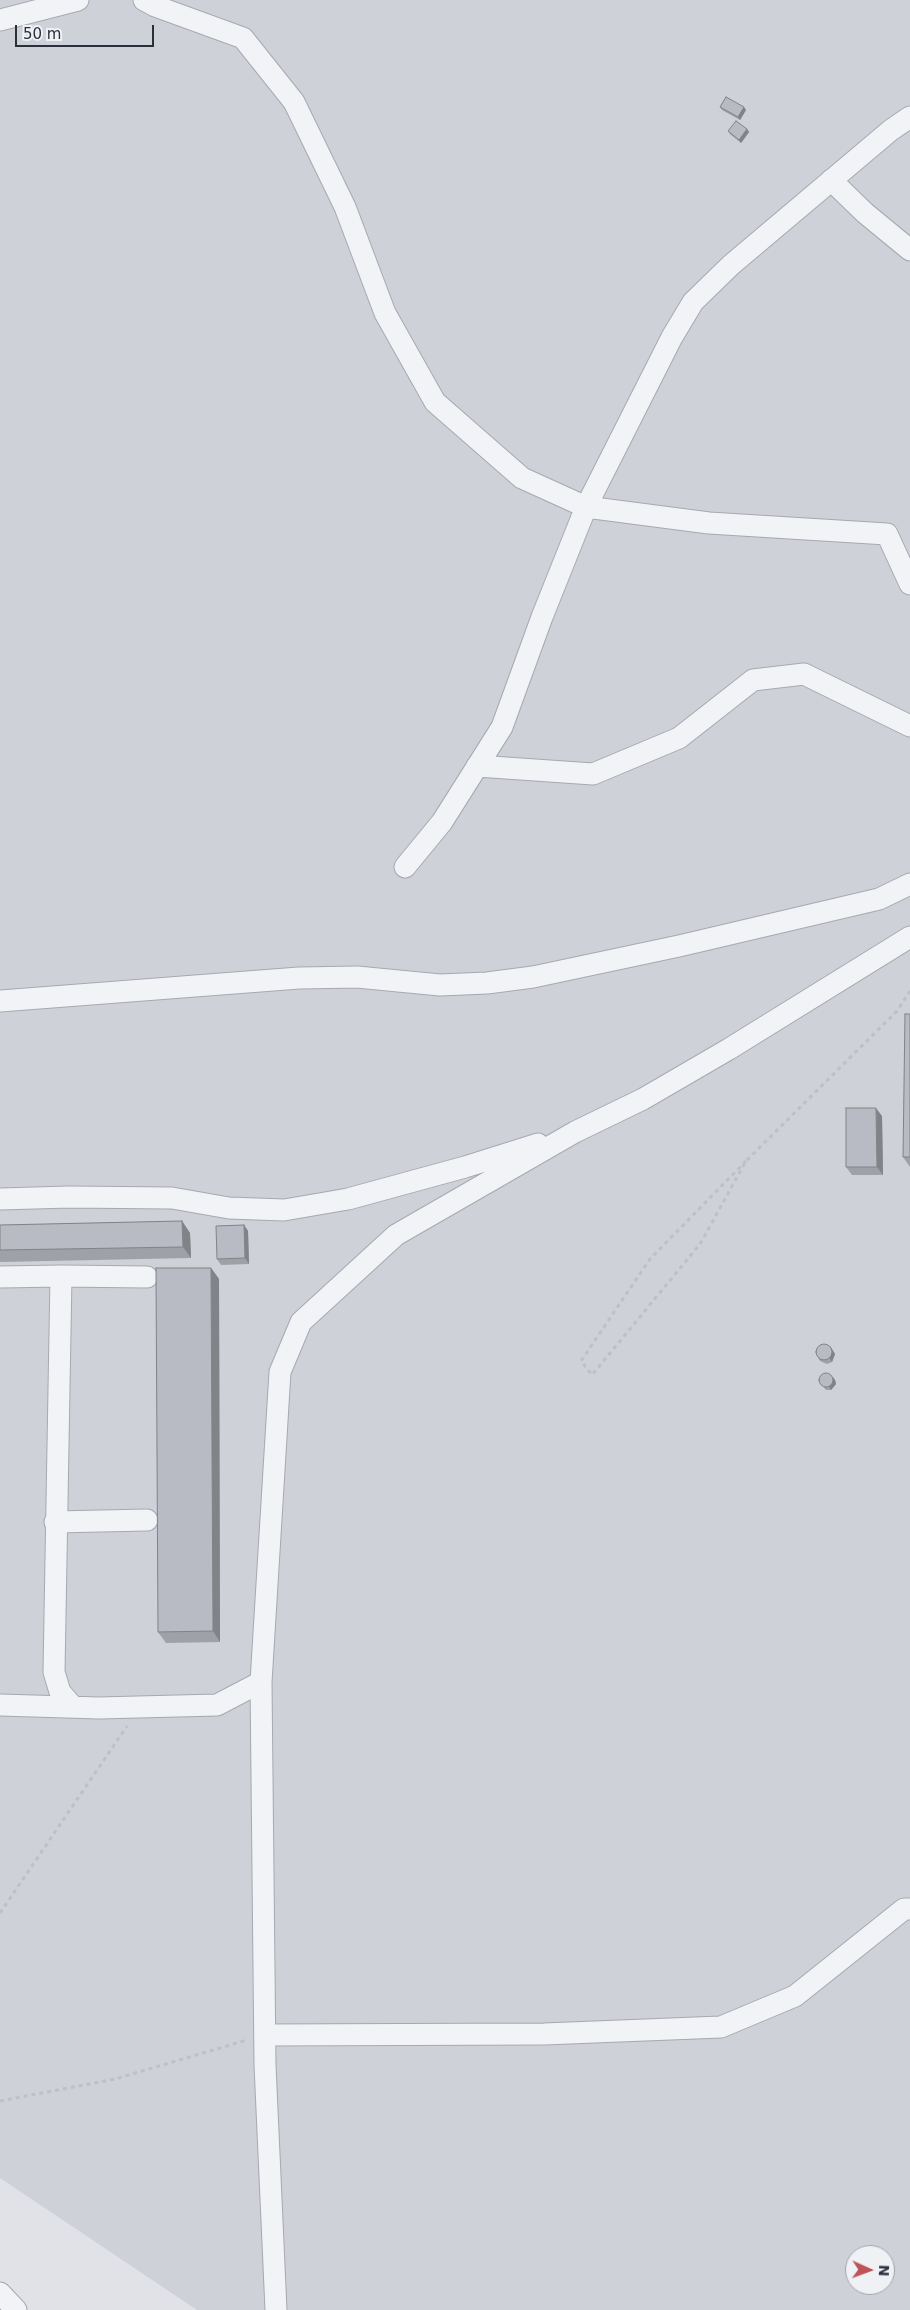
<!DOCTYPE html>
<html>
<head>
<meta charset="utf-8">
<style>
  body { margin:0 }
  #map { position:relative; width:910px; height:2310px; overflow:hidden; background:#e0e2e7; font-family:"DejaVu Sans",sans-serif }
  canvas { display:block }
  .north { position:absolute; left:845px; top:2245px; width:50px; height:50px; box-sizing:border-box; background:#eff1f5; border:1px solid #a0a3ab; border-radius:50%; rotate:92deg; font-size:14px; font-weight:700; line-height:20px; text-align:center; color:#2a2f3c }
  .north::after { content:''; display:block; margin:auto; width:18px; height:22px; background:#be5358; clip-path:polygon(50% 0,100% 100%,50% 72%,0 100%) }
  .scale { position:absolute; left:15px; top:25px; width:139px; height:22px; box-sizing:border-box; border:2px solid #2a2f3c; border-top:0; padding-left:6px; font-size:15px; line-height:18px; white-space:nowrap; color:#2a2f3c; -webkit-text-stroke:4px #eff1f5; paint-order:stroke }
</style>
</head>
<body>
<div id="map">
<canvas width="910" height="2310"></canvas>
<div class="north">N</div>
<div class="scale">50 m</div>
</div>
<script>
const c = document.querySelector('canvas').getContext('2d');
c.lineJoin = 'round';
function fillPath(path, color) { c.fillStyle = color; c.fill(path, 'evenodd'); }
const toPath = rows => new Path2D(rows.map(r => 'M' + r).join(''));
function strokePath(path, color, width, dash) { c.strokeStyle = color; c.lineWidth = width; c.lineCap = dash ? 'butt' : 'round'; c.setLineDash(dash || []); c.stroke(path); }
fillPath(toPath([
  [0,0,910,0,910,2310,197,2310,0,2178],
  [855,2255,885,2255,885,2285,855,2285]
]), '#ced1d8');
const minor = toPath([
  [144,0,155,6,243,38,294,102,345,207,385,313,435,402,522,478,586,507,709,523,887,534,910,584],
  [0,20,78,0],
  [831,180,865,213,910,250],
  [477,766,593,774,679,738,753,680,804,674,910,726],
  [405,867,442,822,502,727,542,617,586,507,672,337,693,302,731,265,891,130,910,117],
  [0,1001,299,978,357,977,440,985,487,983,533,977,679,946,879,899,910,884],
  [0,1199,69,1197,172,1198,229,1208,284,1210,348,1199,465,1167,538,1144],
  [0,1277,61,1276],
  [55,1522,147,1520],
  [0,1705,99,1708,217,1705,261,1682],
  [73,1707,60,1692,54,1672,61,1276,147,1277],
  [265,2035,544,2034,721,2027,795,1996,904,1909,910,1909],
  [0,2293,16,2310],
  [276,2310,265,2065,261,1682,280,1372,301,1322,396,1235,575,1132,643,1099,729,1049,910,937]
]);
strokePath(minor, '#a6a9b0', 23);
strokePath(toPath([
  [746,1161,650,1259,581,1361,592,1375,700,1244,746,1161,897,1011,910,991],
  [0,1913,127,1726],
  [0,2101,115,2079,247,2040]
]), '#bec0c6', 3, [4, 4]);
strokePath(minor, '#f2f3f6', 21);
fillPath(toPath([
  [720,107,746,110,740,120,722,110],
  [747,129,749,132,741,143,730,134,728,131],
  [910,1014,910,1167,903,1157],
  [882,1116,883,1175,852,1175,846,1167],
  [182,1221,190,1233,191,1258,0,1262,0,1225],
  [244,1225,248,1231,249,1264,221,1265,217,1259],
  [211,1268,219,1279,220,1642,166,1643,158,1632],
  [830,1346,835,1354,832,1362,827,1364,820,1361,818,1358],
  [835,1380,836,1384,831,1390,826,1390,819,1382]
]), '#9ea1a8');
fillPath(toPath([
  [744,107,746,110,740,120,738,117],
  [747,129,749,132,741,143,739,140],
  [876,1108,882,1116,883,1175,877,1167],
  [182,1221,190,1233,191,1258,183,1247],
  [244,1225,248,1231,249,1264,245,1258],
  [211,1268,219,1279,220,1642,213,1631],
  [830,1346,835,1354,832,1362,830,1359],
  [833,1377,835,1380,836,1384,831,1390,829,1387]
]), '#818388');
const building = toPath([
  [726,97,744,107,738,117,720,107,726,97],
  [736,121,747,129,739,140,728,131,736,121],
  [905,1014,910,1014,910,1157,903,1157,905,1014],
  [846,1108,876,1108,877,1167,846,1167,846,1108],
  [182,1221,183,1247,0,1250,0,1225,182,1221],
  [244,1225,245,1258,217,1259,216,1226,244,1225],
  [156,1268,211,1268,213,1631,158,1632,156,1268],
  '816 1352a8 8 0 1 1 16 0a8 8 0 1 1-16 0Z',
  '819 1380a7 7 0 1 1 14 0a7 7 0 1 1-14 0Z'
]);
fillPath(building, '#b8bbc3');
strokePath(building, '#818388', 1);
</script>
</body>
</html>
